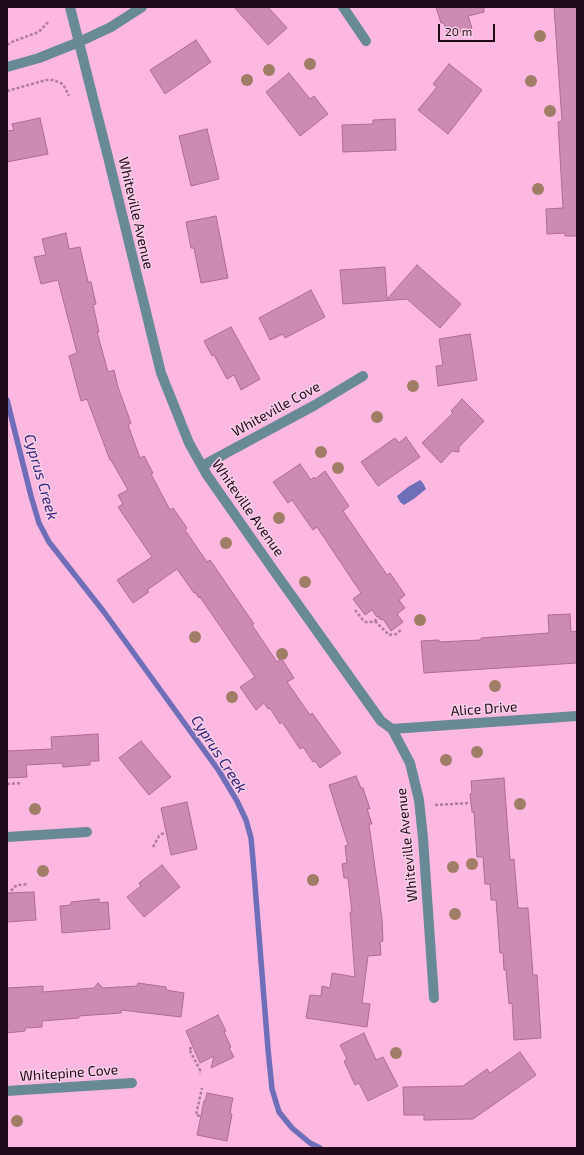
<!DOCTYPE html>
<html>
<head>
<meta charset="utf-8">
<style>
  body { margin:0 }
  #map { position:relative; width:584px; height:1155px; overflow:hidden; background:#fcb8e1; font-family:"Exo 2",sans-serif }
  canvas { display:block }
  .frame { position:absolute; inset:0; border:8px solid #200918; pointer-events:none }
  .scale { position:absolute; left:438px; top:24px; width:57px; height:18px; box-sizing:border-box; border:2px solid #200918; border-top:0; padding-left:5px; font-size:12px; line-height:14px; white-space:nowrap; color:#200918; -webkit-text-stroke:3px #f9cfe8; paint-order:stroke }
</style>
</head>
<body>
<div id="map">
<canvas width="584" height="1155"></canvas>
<div class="frame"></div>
<div class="scale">20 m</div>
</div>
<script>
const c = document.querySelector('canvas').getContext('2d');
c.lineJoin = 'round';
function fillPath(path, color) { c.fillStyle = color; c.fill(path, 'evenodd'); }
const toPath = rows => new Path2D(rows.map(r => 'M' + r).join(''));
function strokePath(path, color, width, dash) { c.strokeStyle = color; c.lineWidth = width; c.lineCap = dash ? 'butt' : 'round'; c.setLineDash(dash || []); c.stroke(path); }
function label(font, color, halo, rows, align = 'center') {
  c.font = font + ' "Exo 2",sans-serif'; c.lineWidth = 3; c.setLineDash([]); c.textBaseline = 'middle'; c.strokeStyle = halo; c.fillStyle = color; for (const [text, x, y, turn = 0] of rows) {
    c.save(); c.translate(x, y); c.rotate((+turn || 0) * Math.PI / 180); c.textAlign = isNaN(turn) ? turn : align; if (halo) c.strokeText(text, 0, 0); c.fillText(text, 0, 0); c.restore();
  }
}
fillPath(toPath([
  [420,480,423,483,426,489,415,498,404,505,400,502,397,496,408,487]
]), '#6f6fb9');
strokePath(toPath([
  [7,400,31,496,39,523,49,542,104,612,219,771,237,801,246,820,251,838,253,860,268,1049,272,1089,279,1112,292,1128,310,1143,320,1148]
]), '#6f6fb9', 5.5);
const building = toPath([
  [234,7,268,7,287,28,268,45,234,7],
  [436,7,484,7,484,12,468,16,472,28,448,36,444,23,441,23,436,7],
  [554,7,577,7,577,236,565,236,565,233,547,234,546,209,563,208,558,122,562,121,554,7],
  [196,40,211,62,165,94,150,70,196,40],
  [449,64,482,90,448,134,418,110,437,87,433,84,449,64],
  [289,73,310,99,314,96,328,114,300,136,266,92,289,73],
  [40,118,48,154,7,162,7,131,14,130,12,124,40,118],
  [395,119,396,150,343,152,342,125,373,124,373,120,395,119],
  [207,129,219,179,191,186,179,136,207,129],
  [216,216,228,278,201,283,194,248,191,248,186,222,216,216],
  [66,233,69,249,80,247,88,282,91,282,96,304,93,305,99,332,97,332,108,372,114,370,118,387,131,423,128,425,140,458,144,456,153,473,151,474,170,510,173,508,187,528,185,530,207,562,210,560,254,624,252,625,277,662,281,658,294,678,287,682,310,715,312,713,341,753,320,768,315,761,313,762,303,747,300,749,282,722,280,724,270,708,268,709,264,703,256,710,240,687,255,677,200,597,199,598,195,592,194,593,177,569,147,590,149,592,133,603,117,580,152,557,118,507,123,504,118,495,128,490,111,460,110,460,87,399,81,401,69,356,77,353,58,280,41,284,34,257,46,255,42,239,66,233],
  [417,265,461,304,440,328,407,299,343,304,340,270,385,267,387,299,417,265],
  [311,290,325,317,285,338,283,334,270,340,259,318,311,290],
  [231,327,260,379,241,390,234,375,227,379,214,355,212,356,204,341,231,327],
  [470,334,477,380,438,386,436,366,443,365,439,339,470,334],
  [462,399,484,421,459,447,459,452,452,451,441,463,422,443,453,413,451,411,462,399],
  [406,437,420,457,378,486,361,462,395,438,399,443,406,437],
  [300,464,311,480,314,477,315,479,325,471,349,506,343,511,387,575,390,573,405,595,399,600,405,608,397,614,403,622,391,631,383,619,381,620,379,616,377,617,372,610,365,615,353,599,361,593,317,527,313,530,292,500,288,503,273,482,300,464],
  [570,614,571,632,577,631,577,663,424,673,421,641,439,640,439,642,481,640,481,638,549,633,548,615,570,614],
  [98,734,99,761,90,761,90,765,63,767,62,763,26,765,27,777,7,778,7,751,52,749,51,737,98,734],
  [141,741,171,777,149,795,119,758,141,741],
  [356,776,361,788,363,788,370,809,367,809,372,824,369,824,382,919,383,941,380,942,381,955,368,956,362,1003,370,1004,367,1027,306,1018,310,995,321,996,322,986,330,988,332,973,355,977,350,912,352,912,348,878,344,878,342,864,347,863,345,846,348,845,329,785,356,776],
  [504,778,510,860,514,859,518,908,528,908,533,975,537,975,541,1038,514,1040,512,1003,509,1004,506,970,504,970,503,953,500,953,496,900,491,900,490,884,485,884,483,857,477,857,474,812,472,812,470,794,472,794,471,781,504,778],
  [187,802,197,849,171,855,161,808,187,802],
  [162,865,180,887,144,917,127,897,141,886,139,883,162,865],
  [34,892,36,920,7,922,7,893,34,892],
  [99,899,99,903,108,902,110,929,62,933,60,906,71,905,71,902,99,899],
  [98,983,103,988,137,986,138,983,166,987,166,990,184,993,181,1017,121,1010,121,1013,79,1016,79,1018,42,1021,42,1027,25,1028,25,1031,7,1033,7,988,43,986,43,992,94,988,98,983],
  [218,1015,226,1031,224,1032,231,1047,229,1048,234,1057,211,1068,214,1056,200,1063,186,1031,218,1015],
  [364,1033,376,1060,383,1057,398,1086,368,1101,359,1083,355,1085,344,1061,347,1059,340,1045,364,1033],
  [520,1052,536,1075,473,1119,424,1120,424,1115,404,1115,403,1087,463,1086,487,1069,490,1073,520,1052],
  [207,1093,233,1098,230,1113,232,1114,227,1141,197,1135,204,1101,205,1101,207,1093]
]);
fillPath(building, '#cd8bb3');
strokePath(building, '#ab6c93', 1);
strokePath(toPath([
  [7,45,14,41,36,33,41,30,47,23,50,25],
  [7,91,46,80,53,80,63,84,69,96],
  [355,610,363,620,366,622,373,622,379,618],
  [375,621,389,635,396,634,401,630],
  [7,784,22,783],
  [435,805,470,803],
  [153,847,159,836,165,832],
  [11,891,14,887,18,885,28,884],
  [192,1048,189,1049,200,1070,200,1074],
  [200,1116,196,1115,202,1088]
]), '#b07c9c', 2.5, [3, 2]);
strokePath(toPath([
  [70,7,109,161,161,373,189,443,207,475,272,568,381,721,392,729,410,763,419,800,423,838,434,998],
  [343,7,366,41],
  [7,67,39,58,79,42,111,27,142,7],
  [202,466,315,405,363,376],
  [392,729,577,716],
  [7,837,87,832],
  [7,1091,132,1083]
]), '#688a96', 10);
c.fillStyle = '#a07d66';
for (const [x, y] of [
  [540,36],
  [310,64],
  [269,70],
  [247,80],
  [531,81],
  [550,111],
  [538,189],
  [413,386],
  [377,417],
  [321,452],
  [338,468],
  [279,518],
  [226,543],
  [305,582],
  [420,620],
  [195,637],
  [282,654],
  [495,686],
  [232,697],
  [477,752],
  [446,760],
  [520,804],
  [35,809],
  [472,864],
  [453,867],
  [43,871],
  [313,880],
  [455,914],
  [396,1053],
  [17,1121]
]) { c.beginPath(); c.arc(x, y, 6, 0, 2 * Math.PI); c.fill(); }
label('14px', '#200918', '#f9cfe8', [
  ["Whiteville Avenue",136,213,77],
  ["Whiteville Cove",276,409,-29],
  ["Whiteville Avenue",248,508,55],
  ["Alice Drive",484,709,-4],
  ["Whiteville Avenue",407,845,-96],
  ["Whitepine Cove",69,1073,-4]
]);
label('italic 15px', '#31237d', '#f9cfe8', [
  ["Cyprus Creek",41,477,74],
  ["Cyprus Creek",219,754,57]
]);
</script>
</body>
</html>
